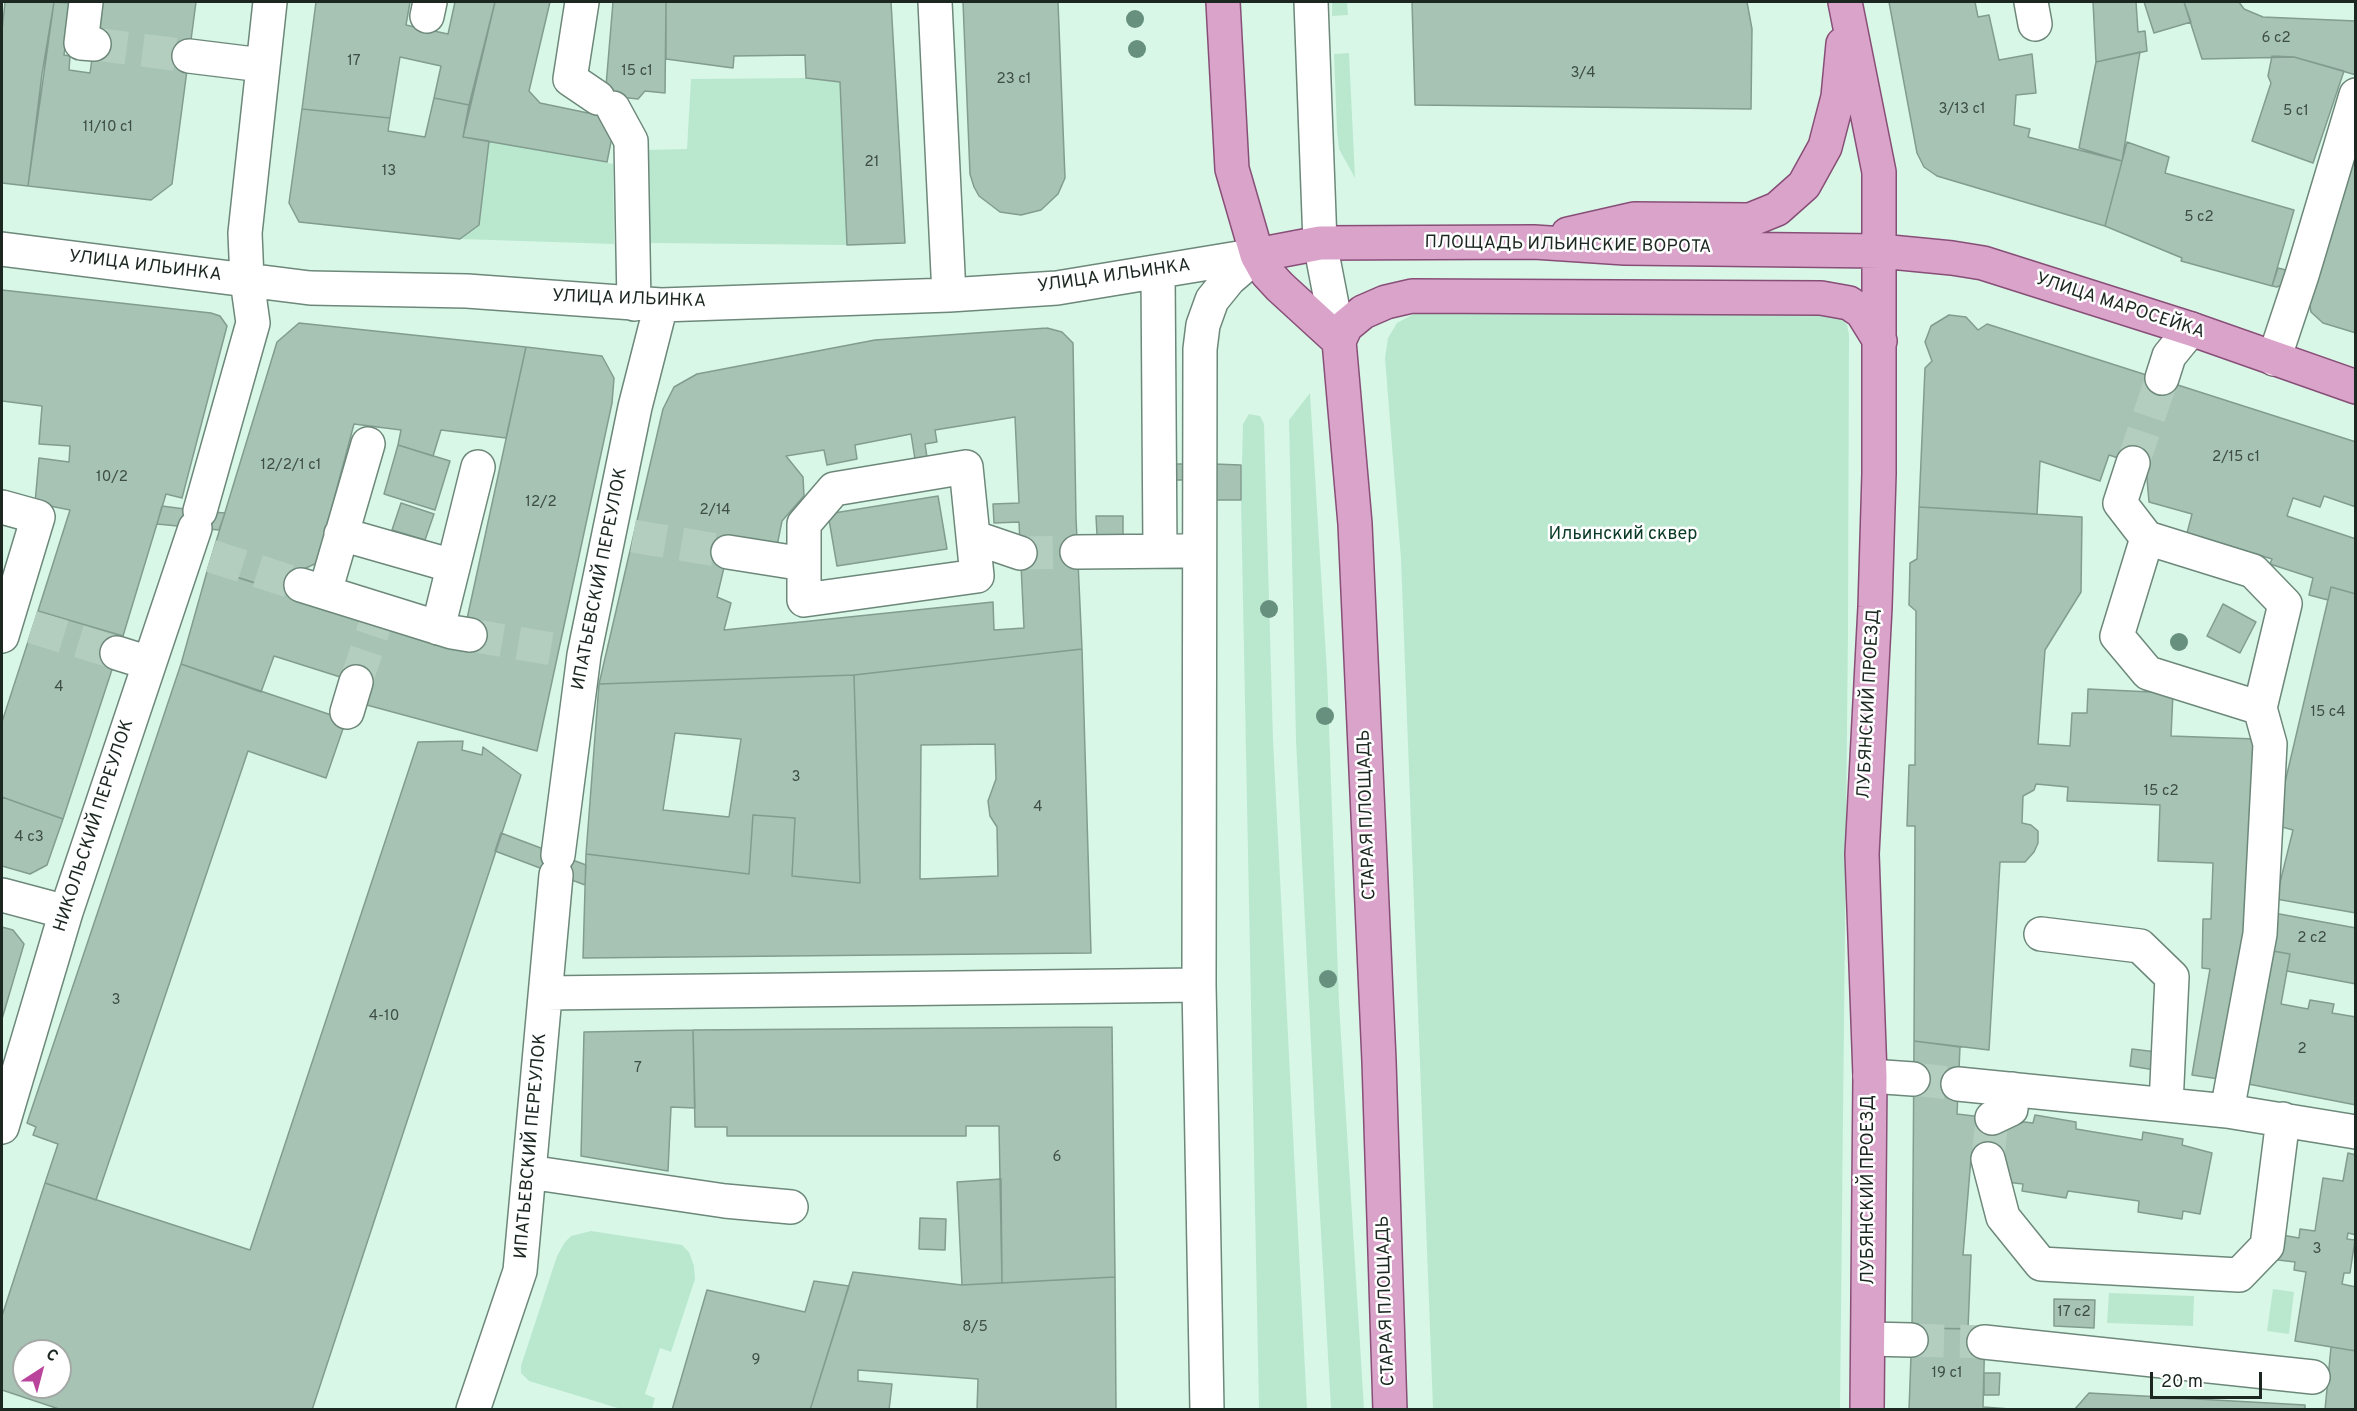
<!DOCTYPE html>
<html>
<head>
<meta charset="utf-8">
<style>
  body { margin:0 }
  #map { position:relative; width:2357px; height:1411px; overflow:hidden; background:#d9f7e7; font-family:Overpass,sans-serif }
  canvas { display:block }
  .frame { position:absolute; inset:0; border:3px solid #1c2721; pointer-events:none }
  .north { position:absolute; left:12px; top:1339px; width:60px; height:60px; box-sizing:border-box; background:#fff; border:2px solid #a4a9a6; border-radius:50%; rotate:36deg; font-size:16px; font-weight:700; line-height:24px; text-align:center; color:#1c2721 }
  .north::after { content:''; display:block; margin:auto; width:21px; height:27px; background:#ba449b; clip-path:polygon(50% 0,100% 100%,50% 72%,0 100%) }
  .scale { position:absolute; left:2150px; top:1372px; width:112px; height:27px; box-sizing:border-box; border:3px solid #1c2721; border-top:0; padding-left:8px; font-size:18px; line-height:21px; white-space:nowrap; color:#1c2721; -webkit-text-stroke:4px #fff; paint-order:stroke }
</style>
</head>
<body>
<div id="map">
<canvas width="2357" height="1411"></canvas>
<div class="frame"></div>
<div class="north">С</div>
<div class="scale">20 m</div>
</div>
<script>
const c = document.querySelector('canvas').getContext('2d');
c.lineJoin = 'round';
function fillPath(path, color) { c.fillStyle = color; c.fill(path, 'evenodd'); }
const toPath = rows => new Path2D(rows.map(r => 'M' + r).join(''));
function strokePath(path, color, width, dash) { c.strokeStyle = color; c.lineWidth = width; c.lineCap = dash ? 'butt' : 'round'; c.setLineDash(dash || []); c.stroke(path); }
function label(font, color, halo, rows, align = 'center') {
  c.font = font + ' Overpass,sans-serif'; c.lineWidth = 5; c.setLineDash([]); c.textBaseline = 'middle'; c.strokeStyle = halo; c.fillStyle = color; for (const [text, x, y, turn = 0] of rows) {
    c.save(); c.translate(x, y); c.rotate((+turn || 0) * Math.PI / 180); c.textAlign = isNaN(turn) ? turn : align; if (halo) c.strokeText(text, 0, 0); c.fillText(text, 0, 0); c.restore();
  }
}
fillPath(toPath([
  [1332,2,1347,2,1348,15,1332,16],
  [1349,53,1355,178,1339,149,1337,131,1334,54],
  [806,78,840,82,847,245,650,243,647,150,687,149,691,79],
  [489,141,613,164,614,244,460,239,479,225],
  [1421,310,1808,311,1840,315,1847,325,1849,335,1848,632,1840,1409,1433,1409,1401,559,1385,358,1388,338,1397,323],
  [1310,393,1327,672,1339,1003,1364,1409,1331,1409,1316,1145,1296,740,1289,420],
  [1249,414,1260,416,1264,424,1273,740,1307,1409,1259,1409,1241,500,1243,424],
  [591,1231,682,1245,689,1252,694,1266,695,1279,671,1352,660,1348,645,1394,655,1398,652,1409,621,1409,529,1381,521,1373,521,1366,557,1256,565,1242,571,1236],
  [2273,1289,2294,1292,2289,1334,2267,1331],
  [2109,1293,2194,1296,2193,1326,2107,1323]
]), '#b9e8cf');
const building = toPath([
  [5,2,54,2,42,74,28,186,2,183,2,31,5,2],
  [54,2,71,3,64,55,70,56,69,70,90,73,100,2,196,2,172,184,151,200,28,186,54,2],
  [316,2,410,2,406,25,448,34,455,2,495,2,469,105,434,98,441,66,400,57,390,118,302,109,316,2],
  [495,2,550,2,529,91,540,103,588,113,606,86,613,2,666,2,665,93,645,91,638,99,620,97,607,162,463,137,495,2],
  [666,2,891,2,905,243,847,245,840,82,806,78,805,55,734,56,733,68,666,59,666,2],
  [963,2,1058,2,1065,178,1058,194,1041,210,1021,215,1000,212,979,196,974,187,970,174,963,2],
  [1412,2,1747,2,1752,29,1751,109,1415,105,1412,2],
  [1889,2,1975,2,1978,17,1989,15,1999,60,2032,54,2036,93,2016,95,2014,125,2030,129,2028,137,2122,161,2105,226,1937,176,1924,167,1917,153,1889,2],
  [2093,2,2136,2,2138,32,2145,31,2147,51,2096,62,2093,2],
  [2144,2,2184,2,2191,22,2154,33,2144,2],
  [2184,2,2239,2,2244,9,2263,17,2356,21,2356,75,2294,57,2202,59,2184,2],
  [2140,52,2122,161,2079,148,2096,62,2140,52],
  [2272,56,2294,57,2344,71,2313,163,2252,141,2271,83,2268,76,2272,56],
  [434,98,469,105,463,137,489,141,479,225,460,239,299,222,289,203,302,109,390,118,388,131,425,137,434,98],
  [2127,142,2169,157,2165,173,2294,210,2272,286,2181,261,2182,258,2105,226,2127,142],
  [2356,149,2356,333,2323,323,2311,312,2308,295,2356,149],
  [2278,268,2290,271,2286,283,2277,287,2272,286,2278,268],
  [2,290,211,313,220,316,227,326,182,498,166,494,123,636,38,611,70,510,35,503,39,458,69,462,70,446,39,444,42,406,2,401,2,290],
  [1949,315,1966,317,1978,330,1987,324,2356,442,2356,507,2324,496,2320,507,2293,498,2287,516,2356,539,2356,594,2331,587,2328,600,2309,595,2313,578,2270,564,2272,559,2187,533,2192,514,2149,502,2146,467,2109,455,2100,481,2040,461,2037,514,1919,507,1925,368,1932,361,1925,342,1931,326,1949,315],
  [299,323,526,347,506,438,441,430,433,456,398,445,401,430,354,424,317,563,306,568,297,596,208,568,277,342,299,323],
  [1047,328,1062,332,1073,343,1076,518,1082,649,854,675,599,684,663,409,674,387,697,374,875,340,1047,328],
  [1015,417,1019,503,993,504,994,523,1019,522,1024,628,994,630,993,602,724,630,731,603,717,597,730,542,776,551,782,521,804,496,803,477,786,456,824,450,827,465,857,459,855,445,911,434,915,459,927,457,925,444,937,442,935,430,1015,417],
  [526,347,602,356,614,378,612,403,537,751,363,704,356,682,274,656,261,692,181,664,208,568,466,651,474,622,467,619,526,347],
  [398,445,450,461,435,510,384,494,398,445],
  [1173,464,1185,464,1184,480,1173,480,1173,464],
  [1214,464,1241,465,1241,500,1213,500,1214,464],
  [938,496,947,549,837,566,828,514,938,496],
  [401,503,434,514,425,540,392,530,401,503],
  [162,506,200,511,225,513,219,530,157,524,162,506],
  [1919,507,2082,517,2081,592,2045,650,2038,744,2070,746,2072,713,2087,713,2088,689,2173,693,2171,736,2256,739,2248,935,2219,1079,2192,1075,2210,969,2202,968,2203,919,2211,919,2213,863,2158,861,2160,805,2067,801,2068,787,2036,784,2034,790,2023,796,2022,823,2031,825,2038,831,2038,843,2034,852,2025,862,2000,862,1989,1050,1914,1041,1915,826,1907,826,1909,765,1915,765,1916,611,1909,605,1910,563,1917,559,1919,507],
  [1096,516,1123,516,1123,535,1097,535,1096,516],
  [2331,587,2356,594,2356,913,2276,899,2293,830,2275,825,2331,587],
  [2223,604,2256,622,2240,653,2207,636,2223,604],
  [38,611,123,636,63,819,2,797,2,722,38,611],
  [1082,649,1091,953,583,958,586,854,749,874,753,815,795,818,792,876,860,883,854,675,1082,649],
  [995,744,996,779,988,801,990,816,997,827,998,876,920,879,921,745,995,744],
  [181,664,346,720,326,778,248,751,96,1200,45,1183,58,1144,33,1135,36,1127,27,1123,181,664],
  [854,675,860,883,792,876,795,818,753,815,749,874,586,854,599,684,854,675],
  [675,733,741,739,729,817,663,810,675,733],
  [463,741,462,750,482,755,483,747,521,775,312,1410,62,1410,2,1390,2,1316,45,1183,250,1250,418,742,463,741],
  [24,1351,60,1351,60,1387,24,1387,24,1351],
  [2,797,63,819,47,865,30,874,2,866,2,797],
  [501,833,586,865,585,885,495,851,501,833],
  [2274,913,2356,928,2356,984,2287,971,2290,954,2267,950,2274,913],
  [2,927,13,930,24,944,2,1019,2,927],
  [2267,950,2290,954,2281,1004,2308,1009,2310,1000,2334,1004,2332,1013,2356,1017,2356,1105,2243,1083,2267,950],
  [1112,1027,1115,1277,1002,1283,999,1126,966,1126,966,1136,727,1136,727,1127,695,1127,693,1030,1112,1027],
  [693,1030,695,1108,671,1107,668,1171,581,1156,584,1032,693,1030],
  [1914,1041,1960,1047,1957,1114,2033,1123,2035,1115,2076,1122,2076,1129,2142,1140,2143,1132,2183,1139,2182,1145,2212,1153,2200,1214,2183,1211,2182,1219,2138,1212,2139,1201,2068,1191,2066,1198,2022,1191,2023,1184,1997,1181,1998,1160,1971,1158,1963,1255,1971,1255,1968,1329,1912,1328,1914,1041],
  [2132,1049,2157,1052,2155,1070,2130,1066,2132,1049],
  [2348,1153,2356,1155,2356,1235,2348,1233,2347,1239,2355,1240,2350,1273,2344,1273,2342,1284,2356,1287,2356,1351,2295,1341,2306,1272,2294,1270,2295,1262,2278,1260,2282,1235,2299,1238,2300,1229,2315,1231,2323,1178,2343,1181,2348,1153],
  [1001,1179,1002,1283,962,1285,957,1182,1001,1179],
  [920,1218,946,1219,945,1250,919,1249,920,1218],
  [853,1272,962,1285,1115,1277,1116,1410,977,1410,978,1379,858,1370,858,1381,892,1384,889,1410,810,1410,853,1272],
  [814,1281,849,1286,810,1410,672,1410,707,1290,805,1312,814,1281],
  [2054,1299,2095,1300,2094,1328,2054,1326,2054,1299],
  [1912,1328,1985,1329,1983,1407,2024,1410,1909,1410,1912,1328],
  [2331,1347,2356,1351,2356,1410,2325,1410,2331,1347],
  [1984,1373,2000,1373,1999,1395,1984,1395,1984,1373],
  [2089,1393,2305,1405,2305,1410,2074,1410,2089,1393]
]);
fillPath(building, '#a6c3b3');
strokePath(building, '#829d8f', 1.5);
strokePath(toPath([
  [94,44,189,56],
  [2133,463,2162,378],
  [633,536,728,552],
  [1020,553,1077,552],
  [211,556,301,585],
  [32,627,117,653],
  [470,635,558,650],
  [356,682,376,622],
  [1913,1079,1958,1084],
  [1988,1159,1992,1118],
  [1911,1340,1984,1342]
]), '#b3cdbf', 33, [33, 16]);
const minor = toPath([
  [86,2,81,43,94,44],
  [582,2,570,79,598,98],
  [935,2,949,295],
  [1311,2,1320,243,1339,341],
  [2031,2,2035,24],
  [427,16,430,2],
  [189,56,262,65],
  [613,108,631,141,634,304],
  [2,249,310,288,467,291,661,305,949,295,1057,288,1257,255],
  [1158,272,1160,551],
  [2274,359,2302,275,2356,95],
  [2162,378,2169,356,2191,329],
  [2133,463,2120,503,2147,538,2253,571,2285,604,2260,708,2270,744,2260,934,2227,1111],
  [966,467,977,576,804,600,804,524,834,489,966,467],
  [2,507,38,517,2,636],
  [200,511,253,323,247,280,245,233,270,2],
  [341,534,453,566],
  [973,537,1020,553],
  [2147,538,2117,636,2148,673,2260,708],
  [728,552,804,564],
  [1077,552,1183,551],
  [301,585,452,632,470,635],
  [325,592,368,444],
  [438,628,478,467],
  [117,653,149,663],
  [347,712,356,682],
  [558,855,584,655,635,407,661,305],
  [2,895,66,912],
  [2041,934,2140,946,2172,977,2166,1105],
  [546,993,1199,985],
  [1870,1076,1913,1079],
  [1958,1084,2227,1111,2356,1132],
  [1992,1118,2011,1109,2012,1089],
  [2,1127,66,912,195,528],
  [1988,1159,2003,1217,2041,1264,2239,1275,2267,1246,2283,1119],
  [529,1172,725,1201,791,1207],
  [1869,1339,1911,1340],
  [1984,1342,2313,1377],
  [473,1410,520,1271,556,875],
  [1207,1410,1199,985,1200,349,1203,325,1212,300,1229,279,1257,255]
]);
const major = toPath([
  [1223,2,1232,169,1257,255,1267,273,1280,287,1339,341,1355,524,1379,1061,1390,1410],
  [1845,2,1879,172,1879,474,1875,607,1862,854,1870,1076,1867,1410],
  [1568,234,1634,219,1750,220,1777,209,1804,185,1825,147,1838,97,1843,44],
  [1257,255,1320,243,1534,242,1625,248,1880,251,1952,258,1983,263,2191,329,2356,387],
  [1339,341,1346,326,1363,312,1386,302,1412,296,1821,298,1849,303,1862,312,1880,341]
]);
strokePath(minor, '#6d887a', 36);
strokePath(major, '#874f77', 36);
strokePath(minor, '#fff', 33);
strokePath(major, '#daa3c9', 33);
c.fillStyle = '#67907e';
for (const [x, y] of [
  [1135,19],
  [1137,49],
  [1269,609],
  [2179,642],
  [1325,716],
  [1328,979]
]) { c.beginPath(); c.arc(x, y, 9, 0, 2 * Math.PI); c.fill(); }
label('15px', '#3e4e46', null, [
  ["6 с2",2276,39],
  ["17",354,62],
  ["15 с1",637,72],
  ["3/4",1583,74],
  ["23 с1",1014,80],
  ["3/13 с1",1962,110],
  ["5 c1",2296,112],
  ["11/10 с1",108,128],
  ["21",872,163],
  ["13",389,172],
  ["5 с2",2199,218],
  ["2/15 с1",2236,458],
  ["12/2/1 с1",291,466],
  ["10/2",112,478],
  ["12/2",541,503],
  ["2/14",715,511],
  ["4",59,688],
  ["15 с4",2328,713],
  ["3",796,778],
  ["15 с2",2161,792],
  ["4",1038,808],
  ["4 с3",29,838],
  ["2 с2",2312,939],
  ["3",116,1001],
  ["4-10",384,1017],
  ["2",2302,1050],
  ["7",638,1069],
  ["6",1057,1158],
  ["3",2317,1250],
  ["17 с2",2074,1313],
  ["8/5",975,1328],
  ["9",756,1361],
  ["19 с1",1947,1374]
]);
label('18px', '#1c2721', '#fff', [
  ["ПЛОЩАДЬ ИЛЬИНСКИЕ ВОРОТА",1568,246,1],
  ["УЛИЦА ИЛЬИНКА",145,267,7],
  ["УЛИЦА ИЛЬИНКА",1114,277,-8],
  ["УЛИЦА ИЛЬИНКА",629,300,2],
  ["УЛИЦА МАРОСЕЙКА",2120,307,18],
  ["ИПАТЬЕВСКИЙ ПЕРЕУЛОК",601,579,-79],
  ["ЛУБЯНСКИЙ ПРОЕЗД",1870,704,-87],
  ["СТАРАЯ ПЛОЩАДЬ",1368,815,-92],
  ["НИКОЛЬСКИЙ ПЕРЕУЛОК",95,826,-72],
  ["ИПАТЬЕВСКИЙ ПЕРЕУЛОК",532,1146,-85],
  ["ЛУБЯНСКИЙ ПРОЕЗД",1869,1190,-90],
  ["СТАРАЯ ПЛОЩАДЬ",1387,1301,-92]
]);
label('18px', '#0a3b28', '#fff', [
  ["Ильинский сквер",1623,535]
]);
</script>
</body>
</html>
